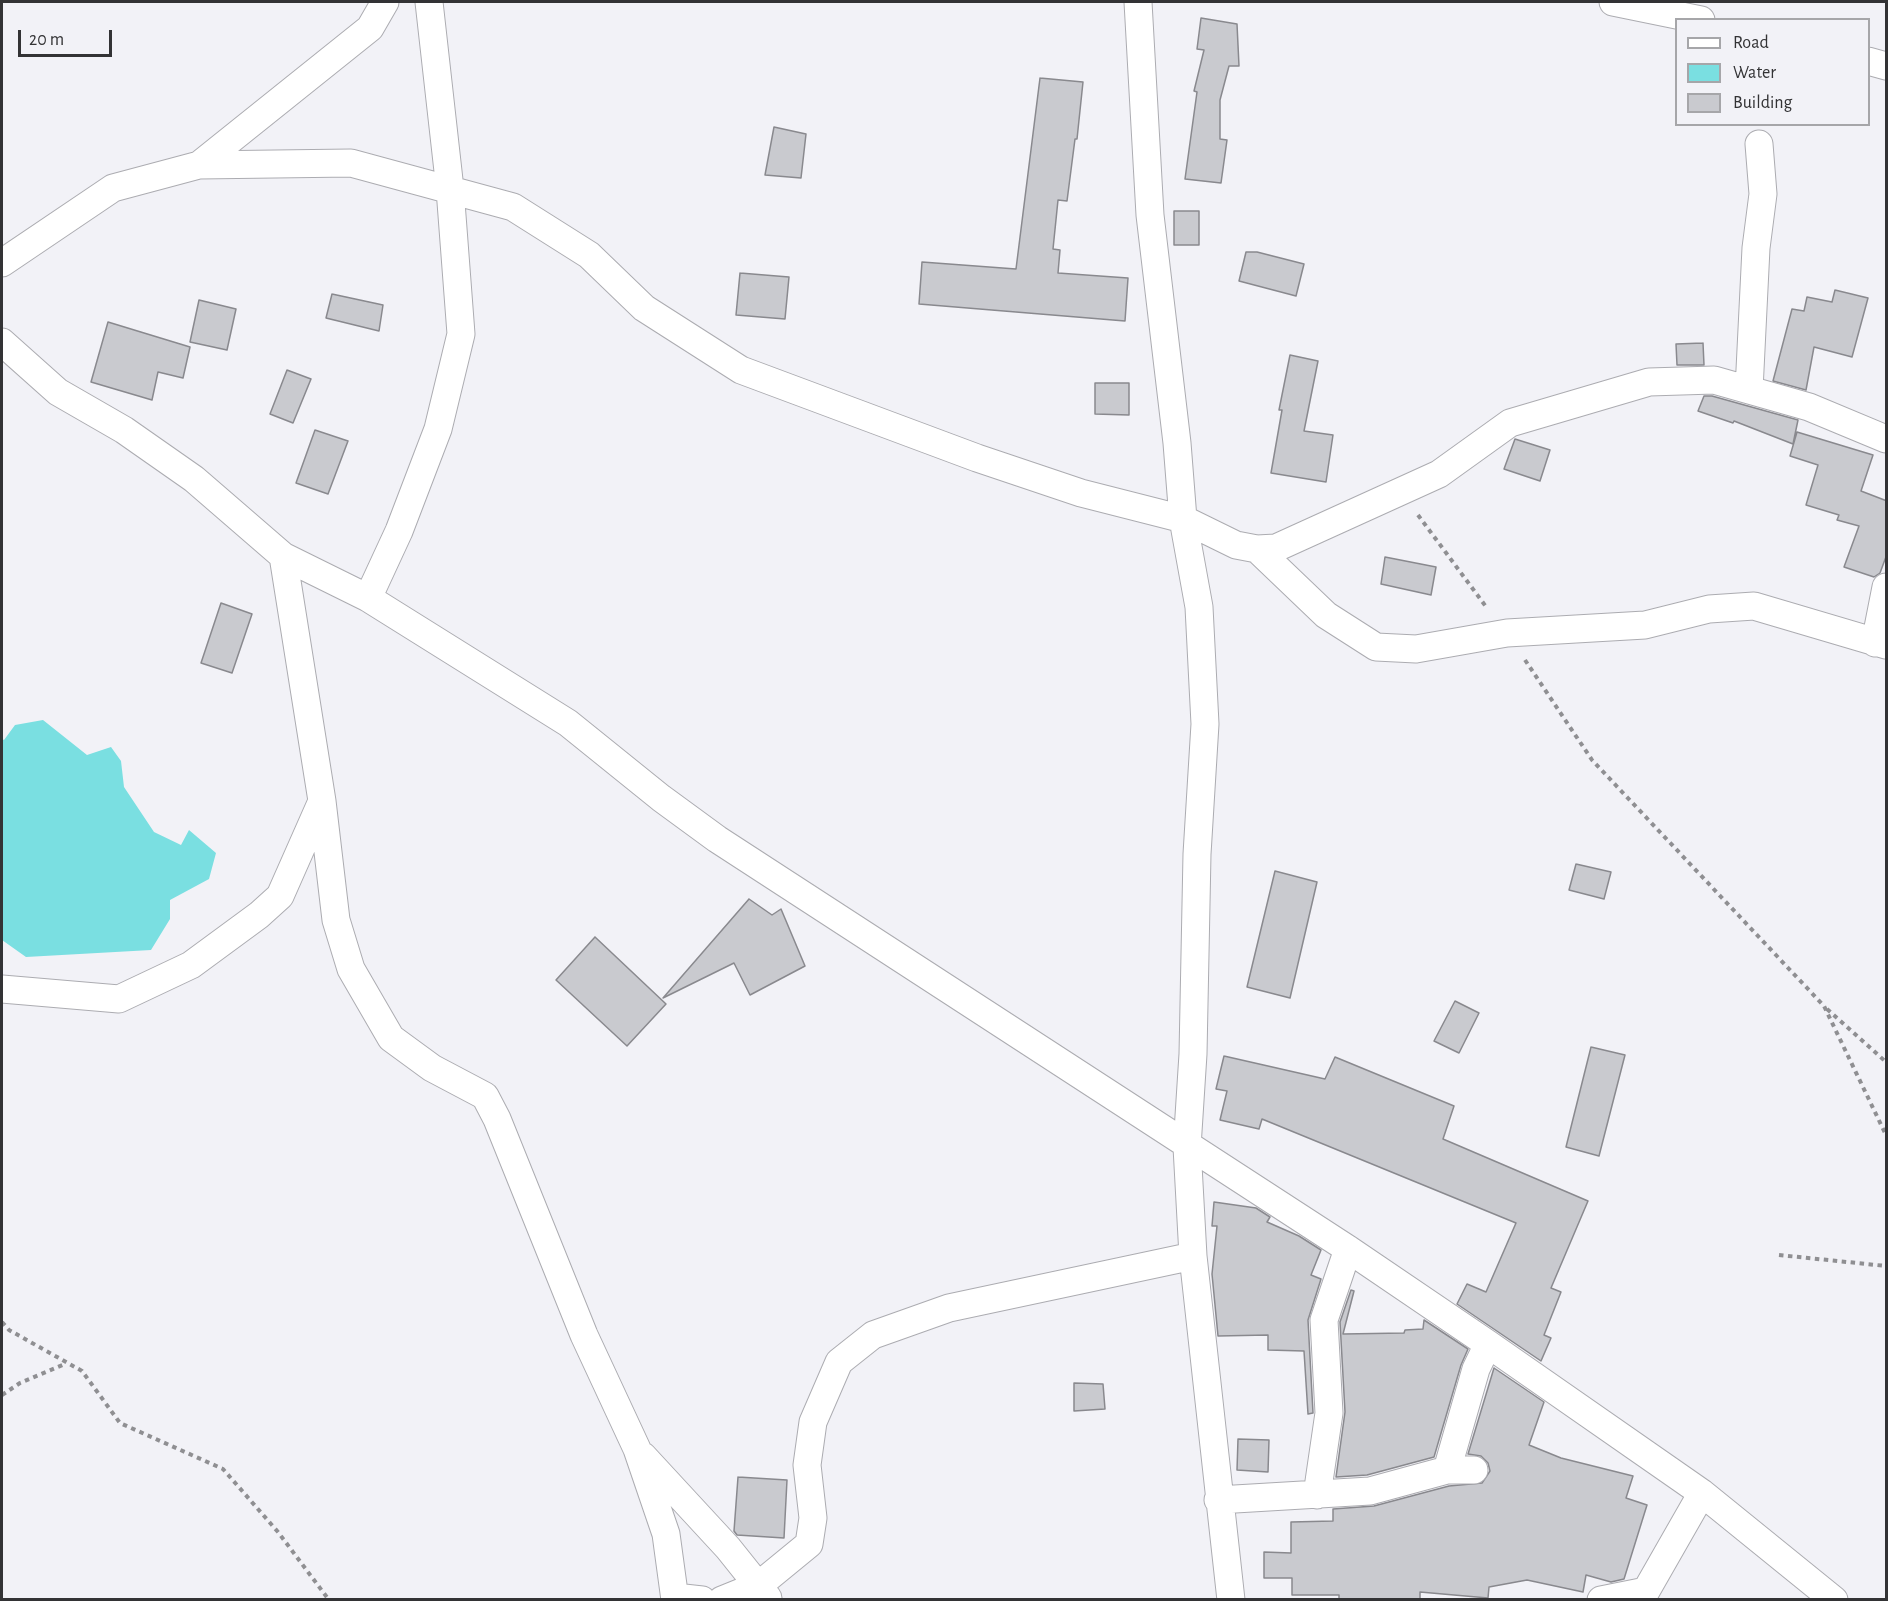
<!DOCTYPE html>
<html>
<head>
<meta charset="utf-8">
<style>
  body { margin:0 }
  #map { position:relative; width:1888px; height:1601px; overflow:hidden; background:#f2f2f7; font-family:"Alegreya Sans",sans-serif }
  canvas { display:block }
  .frame { position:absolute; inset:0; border:3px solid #333335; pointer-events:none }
  .legend { position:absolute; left:1675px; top:18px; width:195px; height:108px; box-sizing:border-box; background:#f2f2f7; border:2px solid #a6a6a9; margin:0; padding:8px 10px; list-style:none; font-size:18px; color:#333335 }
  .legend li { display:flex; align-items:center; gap:12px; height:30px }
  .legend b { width:30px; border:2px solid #a6a6a9 }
  .scale { position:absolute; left:18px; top:30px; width:94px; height:27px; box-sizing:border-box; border:3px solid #333335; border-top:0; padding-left:8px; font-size:18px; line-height:21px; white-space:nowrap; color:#333335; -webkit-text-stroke:4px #f2f2f7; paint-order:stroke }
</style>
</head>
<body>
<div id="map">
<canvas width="1888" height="1601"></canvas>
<div class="frame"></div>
<ul class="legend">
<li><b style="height:8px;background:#fff"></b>Road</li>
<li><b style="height:16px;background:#7adfe1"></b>Water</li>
<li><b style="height:16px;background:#c9cacf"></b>Building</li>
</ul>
<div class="scale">20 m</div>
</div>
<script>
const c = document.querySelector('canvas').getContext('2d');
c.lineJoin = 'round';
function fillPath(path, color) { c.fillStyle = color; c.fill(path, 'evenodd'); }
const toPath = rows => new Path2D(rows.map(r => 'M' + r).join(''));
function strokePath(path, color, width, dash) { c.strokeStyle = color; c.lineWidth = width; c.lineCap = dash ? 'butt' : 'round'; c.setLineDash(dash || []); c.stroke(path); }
fillPath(toPath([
  [43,720,87,755,111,747,121,761,124,787,154,832,181,845,189,830,216,853,209,879,170,900,170,919,151,950,26,957,2,940,2,739,4,740,15,725]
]), '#7adfe1');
const building = toPath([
  [1201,18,1237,24,1239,66,1229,66,1220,100,1220,139,1227,140,1221,183,1185,179,1197,92,1194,91,1204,50,1197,49,1201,18],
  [1040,78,1083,82,1077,139,1075,139,1067,201,1058,200,1053,249,1060,250,1058,273,1128,278,1125,321,919,304,922,262,1016,269,1040,78],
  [774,127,806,134,801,178,765,175,774,127],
  [1174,211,1199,211,1199,245,1174,245,1174,211],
  [1246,252,1257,252,1304,264,1296,296,1239,281,1246,252],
  [740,273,789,277,785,319,736,315,740,273],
  [1835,290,1868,298,1852,357,1814,347,1806,390,1773,381,1792,309,1804,311,1807,297,1832,302,1835,290],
  [332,294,383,305,379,331,326,318,332,294],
  [199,300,236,309,227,350,190,342,199,300],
  [108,322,190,347,183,378,158,372,152,400,91,382,108,322],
  [1703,343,1704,365,1677,365,1676,344,1703,343],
  [1290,355,1318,361,1304,431,1333,435,1326,482,1271,473,1282,410,1279,410,1290,355],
  [287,370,311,379,293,423,270,414,287,370],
  [1095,383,1129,383,1129,415,1095,414,1095,383],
  [1704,396,1712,396,1798,420,1793,444,1734,421,1733,423,1698,411,1704,396],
  [315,430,348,441,328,494,296,483,315,430],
  [1797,432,1873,455,1861,491,1887,501,1887,554,1880,573,1874,577,1844,567,1859,526,1837,520,1839,515,1806,505,1818,465,1790,456,1797,432],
  [1515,439,1550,450,1540,481,1504,469,1515,439],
  [1385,557,1436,567,1431,595,1381,584,1385,557],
  [221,603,252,614,232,673,201,663,221,603],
  [1576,864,1611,872,1604,899,1569,890,1576,864],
  [1275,871,1317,882,1290,998,1247,987,1275,871],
  [749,899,772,915,781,909,805,966,750,995,734,963,663,998,749,899],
  [595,937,666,1004,627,1046,556,980,595,937],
  [1455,1001,1479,1013,1459,1053,1434,1041,1455,1001],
  [1591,1047,1625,1055,1599,1156,1566,1147,1591,1047],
  [1224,1056,1325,1079,1335,1057,1454,1106,1443,1139,1588,1201,1551,1288,1561,1292,1544,1335,1551,1338,1541,1361,1457,1304,1467,1284,1486,1292,1516,1223,1262,1119,1259,1129,1220,1120,1227,1091,1216,1089,1224,1056],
  [1214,1202,1256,1208,1270,1217,1267,1222,1299,1236,1321,1250,1311,1275,1321,1279,1308,1320,1313,1413,1308,1414,1304,1351,1268,1350,1268,1335,1218,1336,1212,1274,1217,1226,1212,1226,1214,1202],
  [1351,1290,1354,1291,1343,1334,1404,1333,1405,1330,1423,1329,1424,1320,1468,1349,1461,1365,1434,1457,1367,1475,1336,1477,1345,1412,1340,1322,1351,1290],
  [1494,1368,1544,1402,1529,1445,1561,1458,1633,1476,1626,1498,1647,1505,1624,1579,1611,1582,1586,1575,1583,1592,1527,1580,1489,1587,1488,1598,1420,1592,1420,1599,1339,1599,1339,1595,1292,1595,1292,1578,1264,1578,1264,1552,1291,1553,1291,1522,1333,1521,1333,1509,1374,1506,1449,1486,1482,1483,1490,1471,1488,1463,1481,1456,1468,1454,1494,1368],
  [1074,1383,1103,1384,1105,1409,1074,1411,1074,1383],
  [1238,1439,1269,1440,1268,1472,1237,1470,1238,1439],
  [738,1477,787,1480,784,1538,737,1535,734,1531,738,1477]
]);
fillPath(building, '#c9cacf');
strokePath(building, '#89898e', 1.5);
const minor = toPath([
  [1138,2,1150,215,1177,443,1183,519,1199,607,1205,724,1197,854,1193,1054,1187,1147,1193,1256,1231,1600],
  [1613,2,1701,20],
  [1868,61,1886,66],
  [199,165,351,163,513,207,589,255,644,308,741,370,977,458,1081,493,1183,519,1236,545,1257,549,1276,548,1439,474,1510,423,1649,382,1714,380,1809,407,1886,439],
  [2,263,113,188,199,165,370,28,385,2],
  [2,342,58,392,124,430,194,479,283,556,368,598,568,723,661,798,717,839,1348,1249,1488,1344,1702,1493,1834,1600],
  [1749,390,1756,248,1763,194,1759,144],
  [1257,549,1326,615,1376,647,1416,649,1507,633,1645,625,1709,609,1754,606,1886,645],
  [368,598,399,531,438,429,461,334,450,189,429,2],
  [1875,643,1886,587],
  [322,801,336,920,351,969,391,1038,432,1068,485,1096,497,1119,584,1335,637,1449,666,1534,675,1600],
  [2,989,119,999,191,965,259,915,280,896,322,801,283,556],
  [643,1456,728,1548,768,1598],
  [1447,1470,1476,1369,1488,1344],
  [1317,1495,1329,1413,1324,1320,1348,1249],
  [1218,1500,1370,1491,1447,1470,1474,1470],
  [675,1597,702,1600],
  [722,1600,759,1585,809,1544,813,1518,807,1465,813,1422,839,1362,873,1335,949,1308,1193,1256],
  [1601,1600,1646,1591,1702,1493]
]);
strokePath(minor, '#acacb1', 29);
strokePath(toPath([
  [1418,515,1487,608],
  [1525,660,1592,760,1824,1006,1886,1135],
  [1827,1009,1886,1062],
  [1779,1255,1886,1266],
  [2,1322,9,1330,82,1371,120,1423,223,1469,278,1532,329,1600],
  [2,1395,20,1383,65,1364]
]), '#8f8f92', 4, [4.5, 4.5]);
strokePath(minor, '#fff', 27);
</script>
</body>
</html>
